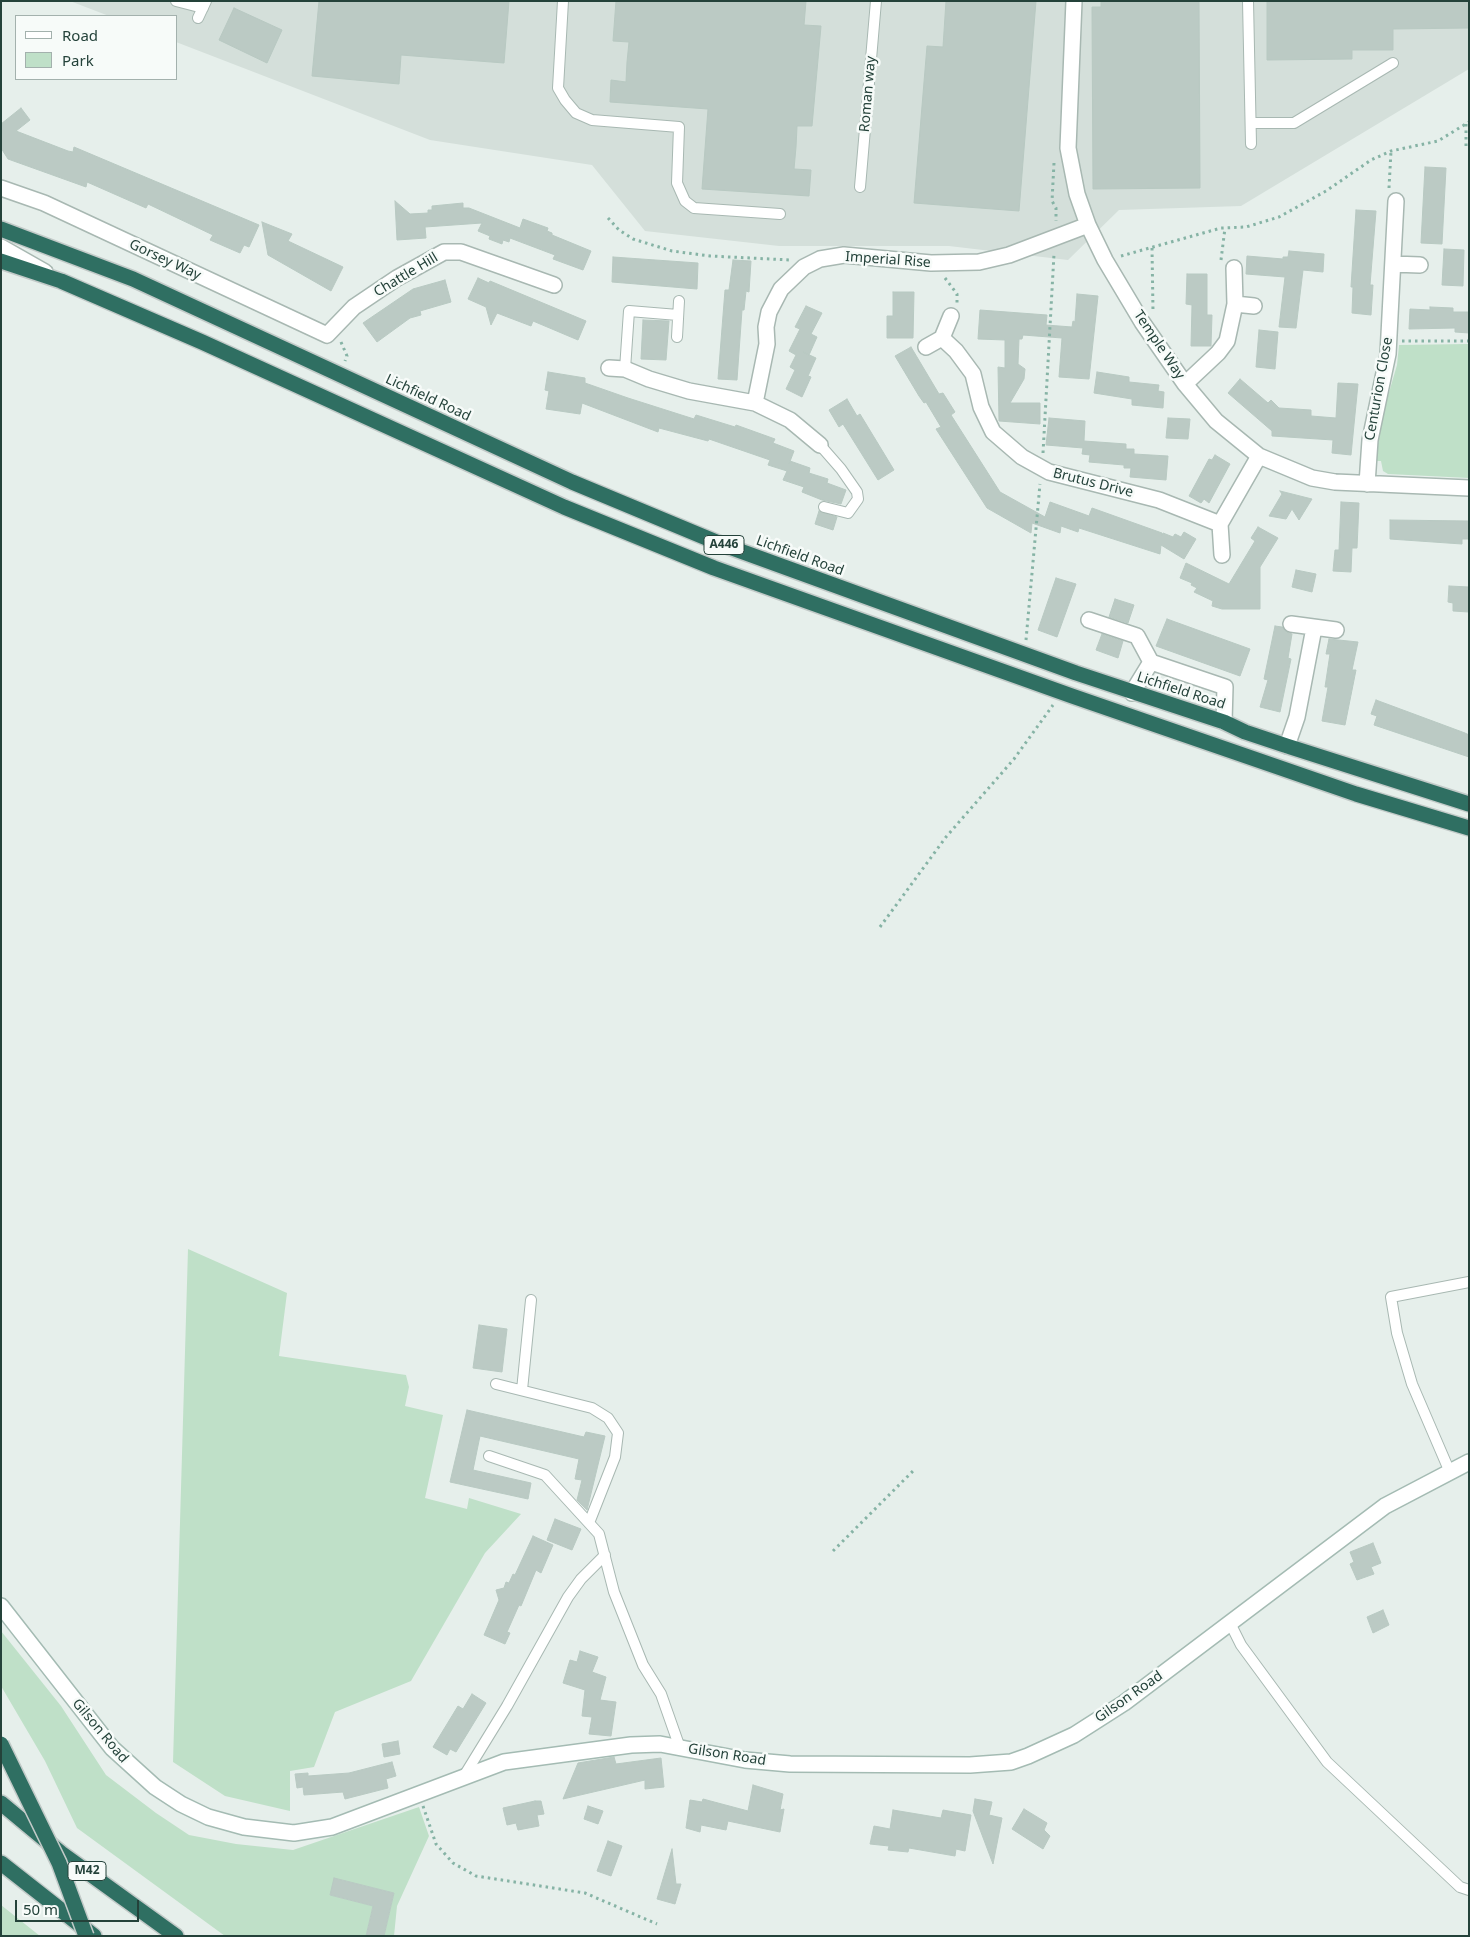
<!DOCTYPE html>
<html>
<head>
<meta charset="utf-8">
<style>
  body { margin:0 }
  #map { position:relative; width:1470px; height:1937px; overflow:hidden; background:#e6efeb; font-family:"Noto Sans",sans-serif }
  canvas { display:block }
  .frame { position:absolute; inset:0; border:2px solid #24423a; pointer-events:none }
  .legend { position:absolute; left:15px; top:15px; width:162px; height:65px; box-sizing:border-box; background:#f7fbf9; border:1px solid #a3b1ad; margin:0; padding:6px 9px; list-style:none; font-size:15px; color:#24423a }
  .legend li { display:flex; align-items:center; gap:10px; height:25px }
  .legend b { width:25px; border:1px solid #a3b1ad }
  .scale { position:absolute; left:15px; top:1900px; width:124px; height:22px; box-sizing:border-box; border:2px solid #24423a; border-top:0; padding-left:6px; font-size:15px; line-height:18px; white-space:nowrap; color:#24423a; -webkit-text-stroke:4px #f7fbf9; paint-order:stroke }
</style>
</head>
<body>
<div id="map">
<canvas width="1470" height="1937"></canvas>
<div class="frame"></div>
<ul class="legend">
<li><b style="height:6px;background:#fff"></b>Road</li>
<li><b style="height:14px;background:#bfe0c8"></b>Park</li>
</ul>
<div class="scale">50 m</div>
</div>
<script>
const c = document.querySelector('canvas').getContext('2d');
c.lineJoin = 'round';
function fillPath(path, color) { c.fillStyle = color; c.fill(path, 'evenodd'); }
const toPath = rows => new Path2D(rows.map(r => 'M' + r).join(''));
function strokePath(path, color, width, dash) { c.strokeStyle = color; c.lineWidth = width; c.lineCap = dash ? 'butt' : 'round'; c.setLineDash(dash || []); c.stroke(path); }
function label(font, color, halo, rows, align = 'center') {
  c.font = font + ' "Noto Sans",sans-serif'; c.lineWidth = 5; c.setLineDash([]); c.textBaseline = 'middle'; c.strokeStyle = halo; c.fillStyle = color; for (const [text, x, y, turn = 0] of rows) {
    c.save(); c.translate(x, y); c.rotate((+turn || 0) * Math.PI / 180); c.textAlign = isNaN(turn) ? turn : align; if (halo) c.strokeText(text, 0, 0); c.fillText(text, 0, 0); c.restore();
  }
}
fillPath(toPath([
  [70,1,1469,1,1469,69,1241,206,1119,210,1068,260,949,246,779,246,645,231,592,165,430,140,176,42,176,16,109,16]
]), '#d4dfda');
fillPath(toPath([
  [1468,344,1469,478,1388,474,1383,471,1381,461,1377,461,1377,450,1383,413,1397,365,1399,345],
  [188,1249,287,1293,279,1356,406,1375,409,1387,405,1406,443,1415,425,1498,467,1509,469,1498,521,1514,485,1553,411,1681,335,1712,314,1767,290,1771,290,1811,225,1796,173,1762],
  [1,1631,61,1706,106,1775,156,1813,189,1835,236,1844,293,1850,419,1807,429,1836,397,1906,394,1936,384,1936,394,1893,337,1879,330,1895,373,1906,366,1936,225,1936,77,1828,45,1761,1,1686],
  [1,1905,40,1936,1,1936]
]), '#bfe0c8');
const building = toPath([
  [319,1,509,1,504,63,401,55,399,84,312,76,319,1],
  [616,1,806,1,804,25,821,26,812,126,797,126,796,147,794,169,811,170,809,196,702,189,708,109,610,102,611,80,626,82,627,62,629,42,613,41,616,1],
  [946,1,1036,1,1019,211,914,203,927,46,943,47,946,1],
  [1101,1,1199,1,1200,188,1093,189,1092,7,1101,7,1101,1],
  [1267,1,1469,1,1469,28,1393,29,1393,50,1352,50,1352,59,1267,60,1267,1],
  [234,8,282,30,267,63,219,40,234,8],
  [21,108,30,120,16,131,68,151,73,152,74,147,259,225,249,247,244,245,240,253,210,240,213,235,148,204,146,208,87,182,86,187,8,159,1,148,1,124,21,108],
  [1425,167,1446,168,1442,244,1421,243,1425,167],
  [395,201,410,214,428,213,428,210,432,210,432,206,463,203,463,208,469,208,520,228,523,219,548,228,547,231,552,233,552,235,591,251,583,270,553,259,555,255,510,238,509,242,503,240,502,244,489,239,490,236,478,231,482,223,425,227,426,238,397,240,395,201],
  [1356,210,1376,211,1370,285,1373,285,1371,315,1352,313,1353,287,1351,287,1356,210],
  [262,222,292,234,288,241,343,267,331,291,268,255,262,222],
  [1444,249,1464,250,1463,286,1442,285,1444,249],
  [1289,251,1324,254,1323,272,1303,270,1296,328,1279,327,1285,277,1246,274,1247,256,1283,259,1283,257,1288,257,1289,251],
  [613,257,698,263,697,289,612,282,613,257],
  [733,260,751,261,749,292,746,291,744,310,742,310,737,380,718,379,725,290,729,290,733,260],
  [1187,274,1207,274,1207,315,1212,315,1211,346,1191,346,1192,305,1186,304,1187,274],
  [478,278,489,283,490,281,586,321,578,340,533,321,531,326,497,313,491,325,486,307,468,299,478,278],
  [445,280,451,302,420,311,421,315,410,318,377,342,363,323,413,289,445,280],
  [893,292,914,292,913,338,887,338,887,316,893,316,893,292],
  [1077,294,1098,296,1089,379,1059,377,1062,338,1023,335,1022,339,1019,339,1018,364,1025,369,1024,379,1010,403,1040,403,1040,424,999,421,998,367,1005,368,1005,340,978,339,980,310,1047,315,1046,325,1072,327,1073,321,1075,322,1077,294],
  [806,306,822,313,811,334,817,337,809,355,803,352,816,358,808,376,811,377,802,397,786,389,795,370,790,367,796,355,789,351,800,329,795,327,806,306],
  [1430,307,1453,308,1453,312,1469,312,1469,333,1455,332,1455,328,1409,329,1410,309,1430,310,1430,307],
  [643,320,669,321,666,360,641,359,643,320],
  [1259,330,1278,332,1275,369,1256,367,1259,330],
  [911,347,939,394,943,393,955,412,951,415,1000,492,1045,517,1050,502,1089,516,1092,508,1162,533,1162,536,1163,533,1173,537,1175,534,1181,537,1184,532,1196,539,1184,559,1161,545,1160,554,1079,528,1078,532,1061,526,1060,533,1032,523,1031,533,987,508,936,429,941,427,926,402,924,403,919,396,895,356,911,347],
  [548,372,585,378,585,383,628,398,694,419,696,415,735,427,736,425,775,439,773,443,794,451,789,464,790,461,810,468,809,473,828,479,827,483,846,490,841,504,822,500,802,492,804,487,783,480,787,471,768,465,770,460,709,439,708,441,659,428,658,432,582,403,580,414,546,409,549,391,545,390,548,372],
  [1097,372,1129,377,1129,382,1159,385,1158,391,1164,392,1163,408,1132,405,1132,399,1094,393,1097,372],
  [1240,379,1268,403,1271,400,1279,408,1311,410,1311,416,1336,418,1338,383,1358,384,1351,455,1332,453,1333,440,1272,436,1272,431,1228,393,1240,379],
  [847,399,857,416,860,414,894,470,878,480,843,424,839,427,829,410,847,399],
  [1049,418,1085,421,1084,441,1126,444,1126,449,1134,449,1134,454,1168,456,1166,480,1130,477,1131,468,1124,468,1124,465,1089,462,1090,455,1082,454,1083,448,1046,445,1049,418],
  [1168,418,1190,419,1188,439,1166,438,1168,418],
  [1215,455,1230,464,1209,503,1204,499,1201,503,1189,496,1209,459,1212,460,1215,455],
  [1280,491,1312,499,1299,520,1292,509,1286,519,1269,516,1282,494,1280,491],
  [1341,502,1359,503,1357,548,1352,548,1351,572,1333,571,1335,550,1339,550,1341,502],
  [819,511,837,517,833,530,815,524,819,511],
  [1390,520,1469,521,1469,539,1462,539,1462,544,1390,539,1390,520],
  [1258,527,1278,538,1260,567,1260,609,1222,609,1212,606,1213,601,1194,592,1197,588,1191,585,1192,583,1180,578,1186,563,1229,584,1255,541,1251,538,1258,527],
  [1296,570,1316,574,1312,592,1292,587,1296,570],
  [1056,578,1076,584,1057,637,1038,630,1056,578],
  [1449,586,1469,587,1469,612,1453,611,1453,603,1448,602,1449,586],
  [1115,599,1134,605,1128,623,1109,617,1115,599],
  [1167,619,1250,649,1240,676,1156,646,1167,619],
  [1275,626,1282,627,1286,632,1292,634,1288,658,1291,659,1280,712,1260,707,1268,680,1264,679,1275,626],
  [1102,634,1123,641,1118,658,1096,650,1102,634],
  [1329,639,1358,642,1352,670,1356,670,1345,725,1322,721,1328,687,1325,687,1330,654,1326,654,1329,639],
  [1376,700,1465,733,1469,735,1469,757,1374,725,1377,716,1371,714,1376,700],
  [479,1325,507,1329,502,1372,473,1368,479,1325],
  [467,1410,584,1437,586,1432,605,1436,587,1510,577,1500,582,1480,575,1479,579,1459,480,1436,473,1470,531,1483,528,1499,450,1482,467,1410],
  [555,1519,581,1529,572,1550,547,1540,555,1519],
  [533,1536,553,1545,541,1573,536,1570,521,1606,519,1605,507,1632,510,1633,505,1644,484,1635,499,1600,496,1590,504,1588,506,1582,509,1583,513,1574,515,1575,533,1536],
  [1373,1543,1381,1563,1371,1567,1374,1574,1357,1580,1350,1564,1354,1562,1350,1552,1373,1543],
  [1383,1610,1389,1625,1373,1633,1367,1617,1383,1610],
  [580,1651,598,1657,592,1672,606,1677,600,1700,616,1702,611,1736,589,1734,592,1717,582,1716,585,1690,563,1683,570,1660,577,1662,580,1651],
  [472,1694,486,1703,456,1752,450,1749,447,1755,433,1747,458,1706,463,1709,472,1694],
  [398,1741,400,1754,384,1757,382,1744,398,1741],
  [614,1757,616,1764,661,1758,664,1787,645,1789,645,1780,563,1799,578,1763,614,1757],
  [392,1762,396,1776,386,1779,388,1788,345,1799,343,1792,304,1795,303,1787,297,1788,295,1774,308,1773,308,1776,349,1773,392,1762],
  [753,1785,783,1794,780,1810,784,1809,780,1832,728,1821,726,1830,701,1825,700,1832,686,1828,690,1800,702,1802,703,1799,748,1811,753,1785],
  [975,1799,992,1802,989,1815,1002,1818,993,1864,973,1811,975,1799],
  [535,1801,541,1801,544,1814,537,1815,539,1826,518,1830,516,1823,507,1825,503,1808,535,1801],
  [588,1806,603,1811,598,1824,584,1819,588,1806],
  [1024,1809,1047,1823,1044,1830,1050,1836,1043,1849,1012,1829,1024,1809],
  [893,1810,941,1818,943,1810,971,1815,965,1851,956,1849,955,1856,909,1848,908,1852,888,1850,889,1846,870,1844,874,1826,890,1829,893,1810],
  [608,1841,622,1846,611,1876,597,1871,608,1841],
  [672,1849,676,1884,681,1884,675,1904,657,1899,672,1849],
  [334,1878,394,1893,384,1936,366,1936,373,1906,330,1895,334,1878]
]);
fillPath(building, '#bbcac4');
strokePath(building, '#b8c9c2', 1);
const lane = toPath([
  [176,1,203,8],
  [563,1,558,88,565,100,576,113,592,120,679,127,677,183,685,201,694,208,780,214],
  [1248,1,1251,144],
  [198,18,206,1],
  [1251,123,1294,123,1393,63],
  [860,187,876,1],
  [677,337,679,301],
  [625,369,629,311,678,315],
  [820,445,841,469,857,492,858,499,848,513,824,507],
  [496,1384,592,1408,608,1418,618,1433,615,1457,589,1523],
  [522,1390,531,1300],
  [489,1456,545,1475,599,1534,614,1592,643,1665,661,1694,680,1748],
  [1449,1470,1412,1384,1397,1333,1391,1297,1469,1282],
  [1230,1623,1241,1645,1327,1762,1460,1887,1469,1890],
  [464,1776,507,1706,568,1597,581,1579,605,1555]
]);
const street = toPath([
  [1074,1,1068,148,1077,194,1088,225,1105,260,1142,322,1185,384,1216,421,1259,456,1312,478,1335,482,1469,488],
  [1,188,44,203,327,335,354,307,397,278,444,252,461,252,554,285],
  [1,247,45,272],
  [1393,264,1420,265],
  [1235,304,1254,306],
  [942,338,956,351,973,374,981,407,993,432,1022,457,1049,472,1159,500,1220,524,1259,456],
  [926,347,942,338,951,316],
  [609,368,625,369,649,379,689,391,755,403,790,420,820,445],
  [1185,384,1218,353,1227,341,1235,304,1234,268],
  [755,403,767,344,766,327,769,312,781,289,804,267,820,259,844,255,931,263,979,262,1009,255,1088,225],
  [1367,484,1370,440,1388,354,1396,201],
  [1220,524,1222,555],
  [1089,620,1137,636,1151,662],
  [1291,624,1336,630],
  [1132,693,1151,662,1225,687,1224,722],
  [1287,746,1297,717,1314,628]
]);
const secondary = toPath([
  [1,1606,112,1748,155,1787,181,1804,208,1817,244,1827,294,1833,332,1827,504,1762,631,1745,660,1744,745,1760,790,1764,970,1765,1011,1762,1028,1756,1074,1735,1124,1703,1385,1506,1469,1462]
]);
const highway = toPath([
  [1,229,133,279,572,482,721,544,1076,673,1224,722,1245,732,1287,746,1469,804],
  [1,261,61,281,202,342,564,507,714,568,1072,696,1356,794,1469,828],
  [1,1803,61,1853,176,1936],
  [1,1863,94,1936]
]);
strokePath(lane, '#a8b8b2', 12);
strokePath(street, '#a8b8b2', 18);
strokePath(secondary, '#a4bbb3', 18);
strokePath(highway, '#c2cac8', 18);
strokePath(toPath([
  [1466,124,1466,147,1469,148],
  [1054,163,1052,201,1056,208,1056,221],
  [1389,188,1391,151],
  [608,218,619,230,633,239,672,251,710,256,790,260],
  [1152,248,1153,311],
  [1121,256,1221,228,1246,227,1279,217,1326,191,1371,160,1391,151,1438,141,1469,122],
  [1221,260,1225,228],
  [945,278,957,294,957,303],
  [1402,341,1469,341],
  [341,342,347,356,345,361],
  [1043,453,1054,254],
  [1026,640,1040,484],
  [880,927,946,837,1014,759,1053,705],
  [833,1551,915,1469],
  [423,1806,436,1844,453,1863,476,1876,585,1893,657,1924]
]), '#86b3a5', 3, [2.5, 4]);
strokePath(lane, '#fff', 10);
strokePath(street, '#fff', 15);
strokePath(secondary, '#fff', 15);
strokePath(highway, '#2f6f62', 15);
const highwayBridge = toPath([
  [1,1744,59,1863,86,1936]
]);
strokePath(highwayBridge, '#c2cac8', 18, []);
strokePath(highwayBridge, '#2f6f62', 15);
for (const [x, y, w] of [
  [724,545,40],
  [87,1871,38]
]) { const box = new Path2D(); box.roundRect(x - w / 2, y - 9.5, w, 19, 4); c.fillStyle = '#f7fbf9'; c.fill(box); strokePath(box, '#24423a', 1); }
label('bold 12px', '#24423a', null, [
  ["A446",724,545],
  ["M42",87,1871]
]);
label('14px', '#24423a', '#f7fbf9', [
  ["Roman way",868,94,-85],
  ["Gorsey Way",165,260,25],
  ["Imperial Rise",888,260,4],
  ["Chattle Hill",406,275,-31],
  ["Temple Way",1159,345,56],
  ["Centurion Close",1379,389,-80],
  ["Lichfield Road",428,398,25],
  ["Brutus Drive",1093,483,14],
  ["Lichfield Road",800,556,20],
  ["Lichfield Road",1181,691,18],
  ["Gilson Road",1129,1697,-35],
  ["Gilson Road",100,1731,50],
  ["Gilson Road",727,1755,9]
]);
</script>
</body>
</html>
